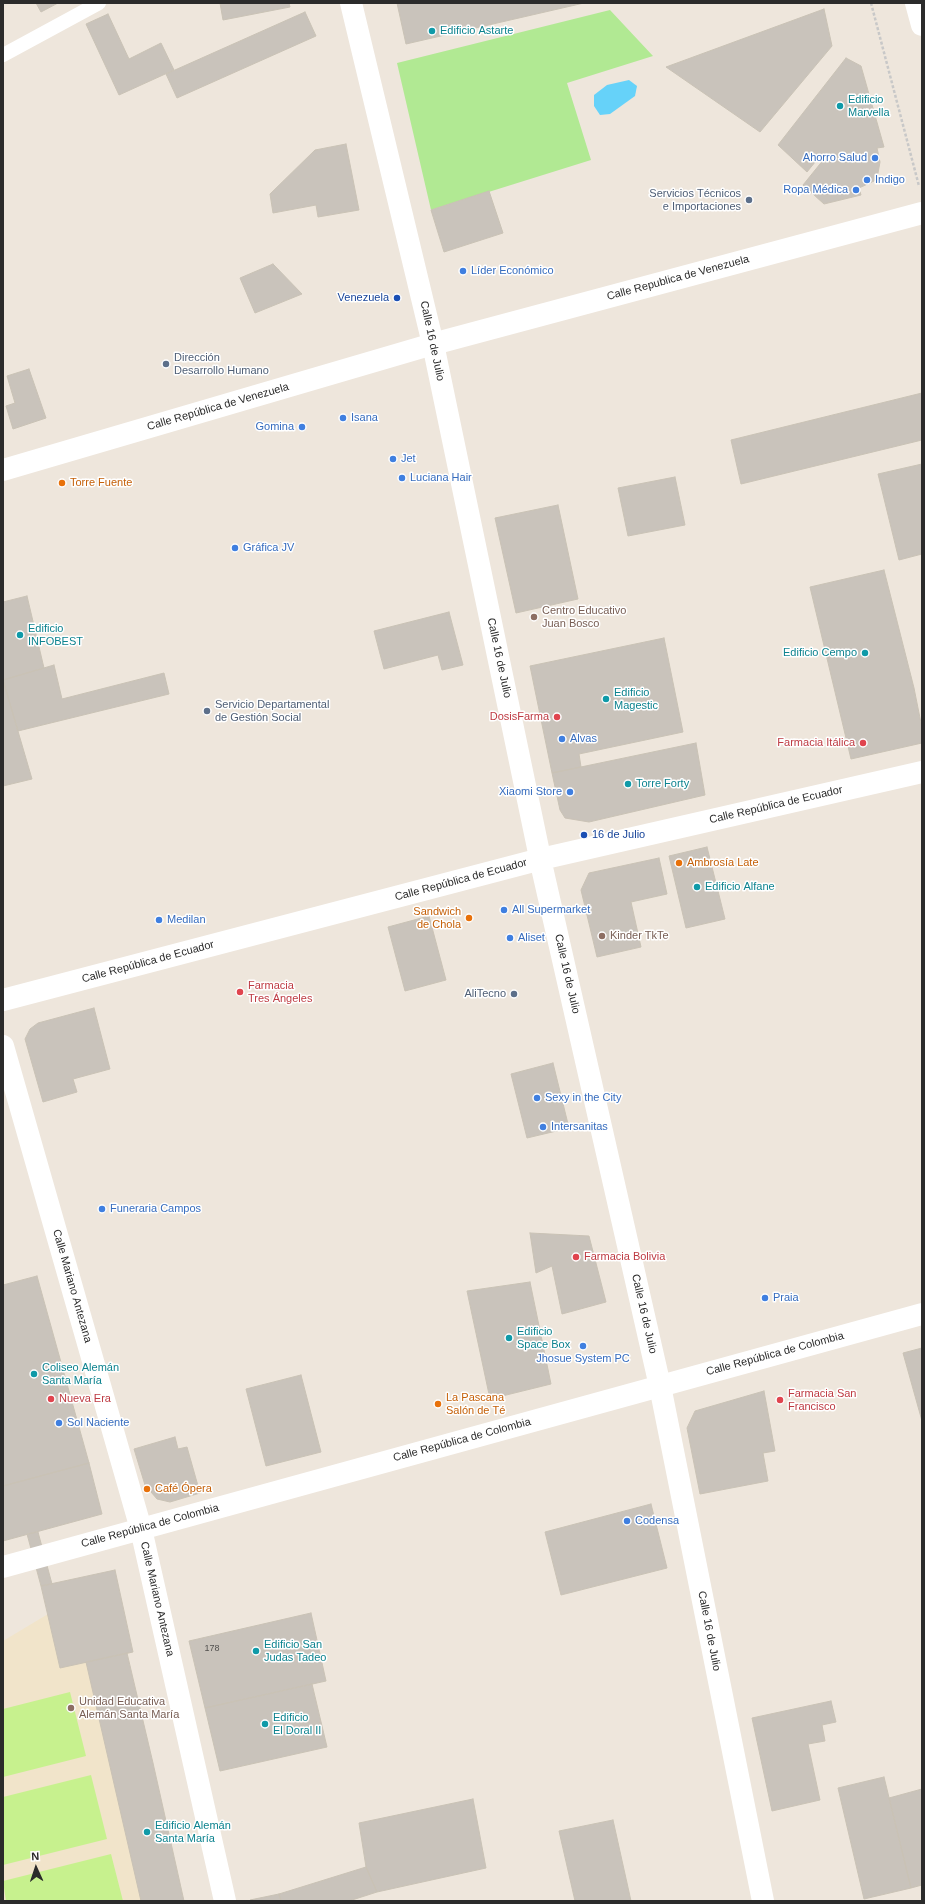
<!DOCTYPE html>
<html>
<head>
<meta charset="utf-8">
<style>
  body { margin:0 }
  #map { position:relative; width:925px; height:1904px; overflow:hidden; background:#eee6dc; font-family:Helvetica,sans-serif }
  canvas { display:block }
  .frame { position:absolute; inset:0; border:4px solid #2b2b2b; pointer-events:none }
  .north { position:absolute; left:16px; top:1848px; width:40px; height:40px; -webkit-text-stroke:3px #fff; paint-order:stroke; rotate:357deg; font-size:11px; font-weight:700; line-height:16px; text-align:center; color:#2b2b2b }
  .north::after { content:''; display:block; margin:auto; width:14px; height:18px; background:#2b2b2b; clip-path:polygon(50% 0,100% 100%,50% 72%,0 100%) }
</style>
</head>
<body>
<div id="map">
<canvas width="925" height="1904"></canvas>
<div class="frame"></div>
<div class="north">N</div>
</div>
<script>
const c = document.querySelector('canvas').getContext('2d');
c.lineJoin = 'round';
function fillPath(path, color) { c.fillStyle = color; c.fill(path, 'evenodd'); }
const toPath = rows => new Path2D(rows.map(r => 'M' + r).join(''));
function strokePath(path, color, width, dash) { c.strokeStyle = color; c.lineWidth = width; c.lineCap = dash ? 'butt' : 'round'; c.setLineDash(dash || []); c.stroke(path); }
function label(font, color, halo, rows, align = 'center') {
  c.font = font + ' Helvetica,sans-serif'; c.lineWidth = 3; c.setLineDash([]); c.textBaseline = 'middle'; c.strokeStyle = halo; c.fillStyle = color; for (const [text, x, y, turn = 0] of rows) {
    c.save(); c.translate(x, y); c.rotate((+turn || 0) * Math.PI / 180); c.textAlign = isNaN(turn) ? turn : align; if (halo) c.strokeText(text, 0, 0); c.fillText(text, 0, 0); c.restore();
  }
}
fillPath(toPath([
  [115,1570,133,1652,127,1654,184,1901,3,1901,3,1641,48,1614,41,1586]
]), '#f1e4ca');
fillPath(toPath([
  [610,10,653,56,567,83,591,160,431,210,397,63]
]), '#b1e993');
fillPath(toPath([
  [70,1692,86,1756,3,1777,3,1709],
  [91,1775,107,1839,3,1865,3,1797],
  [111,1854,123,1901,6,1901,3,1881]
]), '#c7f18e');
fillPath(toPath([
  [629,80,637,86,635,96,610,114,600,115,594,106,594,95,607,85]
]), '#66d2f9');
const building = toPath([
  [36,3,58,3,41,12,36,3],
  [220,3,289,3,290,7,223,20,220,3],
  [397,3,584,3,406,44,397,3],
  [824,9,832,46,760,132,666,67,824,9],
  [305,12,316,36,177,98,166,74,305,12],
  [108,14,129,59,161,43,174,70,119,95,86,24,108,14],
  [846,58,861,66,884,147,877,148,880,162,878,173,874,181,859,188,861,195,824,204,803,185,824,159,820,156,807,172,778,145,846,58],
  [346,144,359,210,318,217,316,205,273,213,270,194,315,150,346,144],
  [489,191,503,233,444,252,431,210,489,191],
  [273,264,302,294,255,313,240,278,273,264],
  [29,369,46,418,13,429,6,406,15,403,7,376,29,369],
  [922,393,922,440,741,484,731,440,922,393],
  [922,464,922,554,899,560,878,474,922,464],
  [675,477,685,525,628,536,618,488,675,477],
  [558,505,578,599,516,613,495,518,558,505],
  [884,570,914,688,922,728,922,743,851,759,810,587,884,570],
  [27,596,44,668,3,680,3,602,27,596],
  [449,612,463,665,442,670,438,655,384,669,374,631,449,612],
  [664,638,683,732,579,754,581,767,552,773,530,666,664,638],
  [54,665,62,699,164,673,169,694,18,731,3,680,54,665],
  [3,680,32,779,3,786,3,680],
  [696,743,705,795,589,822,565,818,560,810,552,773,696,743],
  [707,847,725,919,686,928,669,856,707,847],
  [659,858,667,894,631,902,641,947,597,957,581,890,589,873,659,858],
  [429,916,446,980,405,991,388,927,429,916],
  [94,1008,110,1069,73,1079,77,1092,43,1102,25,1039,30,1029,38,1023,94,1008],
  [553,1063,569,1128,527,1138,511,1074,553,1063],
  [530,1233,589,1236,606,1302,562,1314,552,1266,536,1273,530,1233],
  [37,1276,89,1463,3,1486,3,1285,37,1276],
  [530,1282,551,1384,490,1399,467,1291,530,1282],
  [922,1348,922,1421,903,1353,922,1348],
  [301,1375,321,1452,266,1466,246,1389,301,1375],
  [764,1391,775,1451,763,1453,768,1481,700,1494,687,1428,695,1411,764,1391],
  [175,1437,178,1449,187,1447,200,1493,170,1502,157,1499,145,1485,134,1449,175,1437],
  [89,1463,102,1514,3,1541,3,1486,89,1463],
  [651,1504,667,1568,561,1595,545,1532,651,1504],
  [38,1532,52,1584,41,1586,27,1534,38,1532],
  [115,1570,133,1652,60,1668,41,1586,115,1570],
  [311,1613,326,1681,205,1708,189,1641,311,1613],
  [127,1653,153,1763,184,1901,141,1901,86,1662,127,1653],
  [312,1684,327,1747,220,1771,205,1708,312,1684],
  [831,1701,836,1722,822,1725,825,1741,808,1744,820,1800,772,1811,752,1718,831,1701],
  [884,1777,911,1888,864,1899,838,1788,884,1777],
  [922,1789,922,1885,911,1888,889,1798,922,1789],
  [473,1799,486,1868,377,1892,366,1867,359,1823,473,1799],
  [613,1820,631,1901,575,1901,559,1831,613,1820],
  [366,1867,377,1892,349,1901,281,1901,279,1894,366,1867],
  [279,1894,281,1901,250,1901,250,1900,279,1894]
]);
fillPath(building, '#c9c3bb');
strokePath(building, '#c9c2b5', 1);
strokePath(toPath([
  [871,3,919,186]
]), '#c8c8c8', 2.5, [3, 2]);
strokePath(toPath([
  [3,55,99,3]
]), '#fff', 14);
strokePath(toPath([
  [3,470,433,344,922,213],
  [3,1000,541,859],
  [3,1046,141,1529,225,1901],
  [3,1567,922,1314]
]), '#fff', 22);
strokePath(toPath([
  [351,3,433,344,543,872,660,1386,763,1901],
  [916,3,922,25],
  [541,859,922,772]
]), '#fff', 22);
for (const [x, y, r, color] of [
  [432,31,4,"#0f9aa8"],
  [840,106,4,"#0f9aa8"],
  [875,158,4,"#3f7fe0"],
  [867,180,4,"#3f7fe0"],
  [856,190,4,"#3f7fe0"],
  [749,200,4,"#5c6f8a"],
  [463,271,4,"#3f7fe0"],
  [397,298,4,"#1a4fb4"],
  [166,364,4,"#5c6f8a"],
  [343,418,4,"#3f7fe0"],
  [302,427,4,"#3f7fe0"],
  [393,459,4,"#3f7fe0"],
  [402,478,4,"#3f7fe0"],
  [62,483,4,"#e8710a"],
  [235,548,4,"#3f7fe0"],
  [534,617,4,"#8d6e63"],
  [20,635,4,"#0f9aa8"],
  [865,653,4,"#0f9aa8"],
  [606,699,4,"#0f9aa8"],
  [207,711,4,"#5c6f8a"],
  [557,717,4,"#e0444e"],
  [562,739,4,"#3f7fe0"],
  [863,743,4,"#e0444e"],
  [628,784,4,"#0f9aa8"],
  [570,792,4,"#3f7fe0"],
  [584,835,4,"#1a4fb4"],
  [679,863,4,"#e8710a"],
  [697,887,4,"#0f9aa8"],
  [504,910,4,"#3f7fe0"],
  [469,918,4,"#e8710a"],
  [159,920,4,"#3f7fe0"],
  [602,936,4,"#8d6e63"],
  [510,938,4,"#3f7fe0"],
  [240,992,4,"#e0444e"],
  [514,994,4,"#5c6f8a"],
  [537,1098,4,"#3f7fe0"],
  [543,1127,4,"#3f7fe0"],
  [102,1209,4,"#3f7fe0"],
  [576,1257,4,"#e0444e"],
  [765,1298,4,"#3f7fe0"],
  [509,1338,4,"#0f9aa8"],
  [583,1346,4,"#3f7fe0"],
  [34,1374,4,"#0f9aa8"],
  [51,1399,4,"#e0444e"],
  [780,1400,4,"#e0444e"],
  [438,1404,4,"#e8710a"],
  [59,1423,4,"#3f7fe0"],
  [147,1489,4,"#e8710a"],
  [627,1521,4,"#3f7fe0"],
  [256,1651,4,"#0f9aa8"],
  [71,1708,4,"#8d6e63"],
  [265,1724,4,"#0f9aa8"],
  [147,1832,4,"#0f9aa8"]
]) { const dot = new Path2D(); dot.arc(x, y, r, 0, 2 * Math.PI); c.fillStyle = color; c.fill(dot); strokePath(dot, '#fff', 1.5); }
label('9px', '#52514f', null, [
  ["178",212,1649]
]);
label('11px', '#0d838f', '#fff', [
  ["Edificio Astarte",440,31],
  ["Edificio",848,100],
  ["Marvella",848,113],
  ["Edificio",28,629],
  ["INFOBEST",28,642],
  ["Edificio Cempo",857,653,"right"],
  ["Edificio",614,693],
  ["Magestic",614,706],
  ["Torre Forty",636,784],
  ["Edificio Alfane",705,887],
  ["Edificio",517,1332],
  ["Space Box",517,1345],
  ["Coliseo Alemán",42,1368],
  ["Santa María",42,1381],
  ["Edificio San",264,1645],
  ["Judas Tadeo",264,1658],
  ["Edificio",273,1718],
  ["El Doral II",273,1731],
  ["Edificio Alemán",155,1826],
  ["Santa María",155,1839]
], 'left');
label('11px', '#366cbe', '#fff', [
  ["Ahorro Salud",867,158,"right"],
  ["Indigo",875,180],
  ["Ropa Médica",848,190,"right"],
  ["Líder Económico",471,271],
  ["Isana",351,418],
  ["Gomina",294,427,"right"],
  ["Jet",401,459],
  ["Luciana Hair",410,478],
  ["Gráfica JV",243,548],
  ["Alvas",570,739],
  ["Xiaomi Store",562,792,"right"],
  ["All Supermarket",512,910],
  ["Medilan",167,920],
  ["Aliset",518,938],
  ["Sexy in the City",545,1098],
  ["Intersanitas",551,1127],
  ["Funeraria Campos",110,1209],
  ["Praia",773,1298],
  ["Jhosue System PC",583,1359,"center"],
  ["Sol Naciente",67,1423],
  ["Codensa",635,1521]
], 'left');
label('11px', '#4e5e75', '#fff', [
  ["Servicios Técnicos",741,194],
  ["e Importaciones",741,207],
  ["Dirección",174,358,"left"],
  ["Desarrollo Humano",174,371,"left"],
  ["Servicio Departamental",215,705,"left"],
  ["de Gestión Social",215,718,"left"],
  ["AliTecno",506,994]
], 'right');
label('11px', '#2b2b2b', '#fff', [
  ["Calle Republica de Venezuela",678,278,-15],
  ["Calle 16 de Julio",432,341,78],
  ["Calle República de Venezuela",218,407,-16],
  ["Calle 16 de Julio",499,658,78],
  ["Calle República de Ecuador",776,805,-13],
  ["Calle República de Ecuador",461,880,-15],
  ["Calle República de Ecuador",148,962,-15],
  ["Calle 16 de Julio",567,974,77],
  ["Calle Mariano Antezana",72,1286,74],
  ["Calle 16 de Julio",644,1314,77],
  ["Calle República de Colombia",775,1354,-15],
  ["Calle República de Colombia",462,1440,-15],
  ["Calle República de Colombia",150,1526,-15],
  ["Calle Mariano Antezana",157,1599,77],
  ["Calle 16 de Julio",709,1631,79]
]);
label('11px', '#164399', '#fff', [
  ["Venezuela",389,298],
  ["16 de Julio",592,835,"left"]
], 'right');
label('11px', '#c56008', '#fff', [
  ["Torre Fuente",70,483],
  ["Ambrosía Late",687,863],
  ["Sandwich",461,912,"right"],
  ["de Chola",461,925,"right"],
  ["La Pascana",446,1398],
  ["Salón de Té",446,1411],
  ["Café Ópera",155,1489]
], 'left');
label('11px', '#785e54', '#fff', [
  ["Centro Educativo",542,611],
  ["Juan Bosco",542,624],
  ["Kinder TkTe",610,936],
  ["Unidad Educativa",79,1702],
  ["Alemán Santa María",79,1715]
], 'left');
label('11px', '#be3a42', '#fff', [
  ["DosisFarma",549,717,"right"],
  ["Farmacia Itálica",855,743,"right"],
  ["Farmacia",248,986],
  ["Tres Ángeles",248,999],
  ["Farmacia Bolivia",584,1257],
  ["Farmacia San",788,1394],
  ["Francisco",788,1407],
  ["Nueva Era",59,1399]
], 'left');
</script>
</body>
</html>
